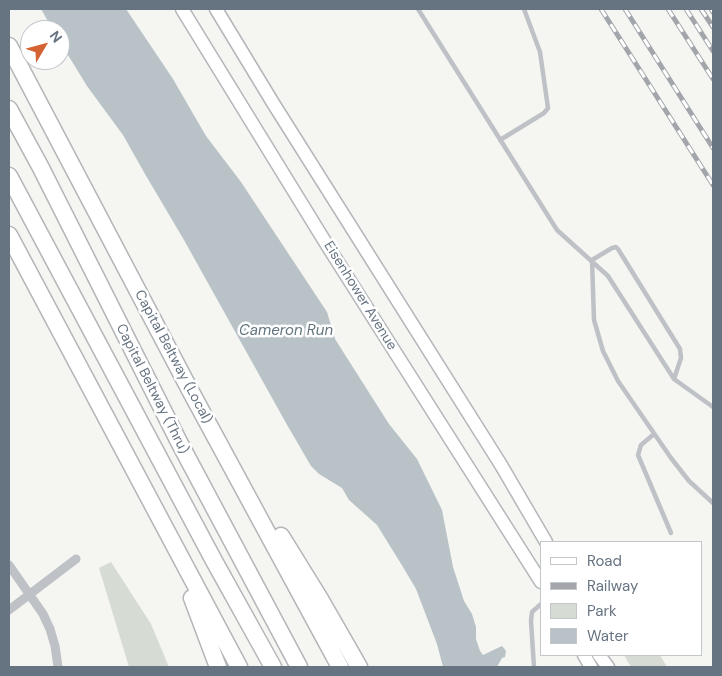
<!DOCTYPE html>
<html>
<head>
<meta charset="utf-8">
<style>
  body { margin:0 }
  #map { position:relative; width:722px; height:676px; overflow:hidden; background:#f5f5f1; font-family:"DM Sans",sans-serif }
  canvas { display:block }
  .frame { position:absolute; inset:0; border:10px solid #667380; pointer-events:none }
  .legend { position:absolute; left:540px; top:541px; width:162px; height:115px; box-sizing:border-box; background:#fff; border:1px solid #c2c7cc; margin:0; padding:6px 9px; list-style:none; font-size:15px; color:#667380 }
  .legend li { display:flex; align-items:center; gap:10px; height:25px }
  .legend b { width:25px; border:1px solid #c2c7cc }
  .north { position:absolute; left:20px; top:20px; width:50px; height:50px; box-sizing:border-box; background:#fff; border:1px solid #c2c7cc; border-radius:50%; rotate:53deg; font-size:14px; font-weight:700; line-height:20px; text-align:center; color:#667380 }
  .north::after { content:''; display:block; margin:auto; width:18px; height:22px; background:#d46232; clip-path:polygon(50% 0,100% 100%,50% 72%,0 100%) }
</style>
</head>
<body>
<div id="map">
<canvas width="722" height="676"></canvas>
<div class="frame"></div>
<ul class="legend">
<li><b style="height:6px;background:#fff"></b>Road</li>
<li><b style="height:6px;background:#a2a6ab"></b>Railway</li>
<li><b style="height:14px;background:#d6dbd3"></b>Park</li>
<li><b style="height:14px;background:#b8c2c7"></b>Water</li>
</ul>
<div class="north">N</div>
</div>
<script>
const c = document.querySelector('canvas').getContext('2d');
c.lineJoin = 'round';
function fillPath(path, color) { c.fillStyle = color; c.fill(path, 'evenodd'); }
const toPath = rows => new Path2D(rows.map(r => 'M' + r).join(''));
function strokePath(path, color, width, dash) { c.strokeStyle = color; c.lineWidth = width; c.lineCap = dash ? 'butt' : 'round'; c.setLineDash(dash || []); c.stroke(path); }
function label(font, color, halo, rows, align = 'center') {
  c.font = font + ' "DM Sans",sans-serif'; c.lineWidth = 5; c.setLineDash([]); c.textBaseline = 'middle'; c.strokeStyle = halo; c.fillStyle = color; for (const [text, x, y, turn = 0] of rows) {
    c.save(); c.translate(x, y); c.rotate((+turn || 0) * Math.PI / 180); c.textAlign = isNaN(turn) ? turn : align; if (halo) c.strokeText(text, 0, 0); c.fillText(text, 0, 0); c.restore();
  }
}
fillPath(toPath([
  [111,562,151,624,169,667,129,667,99,568],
  [624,655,660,655,667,667,631,667]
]), '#d6dbd3');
fillPath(toPath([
  [41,9,126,9,173,79,206,136,241,182,327,312,335,339,389,424,417,459,442,510,453,567,464,601,472,614,476,627,476,639,480,651,483,655,502,646,506,651,505,657,502,658,497,667,443,667,437,644,416,589,403,567,377,525,349,500,342,488,319,474,311,466,286,423,184,240,145,174,123,135,87,86,60,42,60,30,53,30]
]), '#b8c2c7');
const secondary = toPath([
  [182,9,327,245,541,582],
  [216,9,273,103,501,465,546,542],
  [584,655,591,667],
  [599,655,608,667]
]);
const highway = toPath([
  [9,46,191,392,340,667],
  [9,109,41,168,179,442,299,667],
  [9,176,213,559,273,667],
  [9,235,239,667],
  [281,536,320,599,359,667],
  [192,598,218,667]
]);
strokePath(secondary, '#b3b7bb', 15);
strokePath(highway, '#b3b6b9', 19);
strokePath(toPath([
  [418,9,557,230,608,276,674,379,713,407],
  [500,140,544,113,548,108,540,52,524,9],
  [674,379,681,358,680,349,618,249,616,247,612,248,592,260,594,320,603,351,618,381,671,458,689,481,713,503],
  [654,434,641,445,638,455,671,533],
  [534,667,531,621,532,612,541,604]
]), '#bec1c5', 4.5);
strokePath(toPath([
  [9,565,43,614,50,629,55,646,58,667],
  [9,610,76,559]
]), '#bec1c5', 9);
strokePath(secondary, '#fff', 12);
strokePath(highway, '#fff', 16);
const rail = toPath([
  [601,9,713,185],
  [625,9,713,148],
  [668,9,713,79],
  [686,9,713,51],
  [701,9,713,27],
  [711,9,713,12]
]);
strokePath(rail, '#a2a6ab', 5);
strokePath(rail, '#fff', 3, [9]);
label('14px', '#667380', '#fff', [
  ["Eisenhower Avenue",360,296,58],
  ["Capital Beltway (Local)",173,357,62],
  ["Capital Beltway (Thru)",152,389,63]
]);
label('italic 15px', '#62747d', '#fff', [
  ["Cameron Run",286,331]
]);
</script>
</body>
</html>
